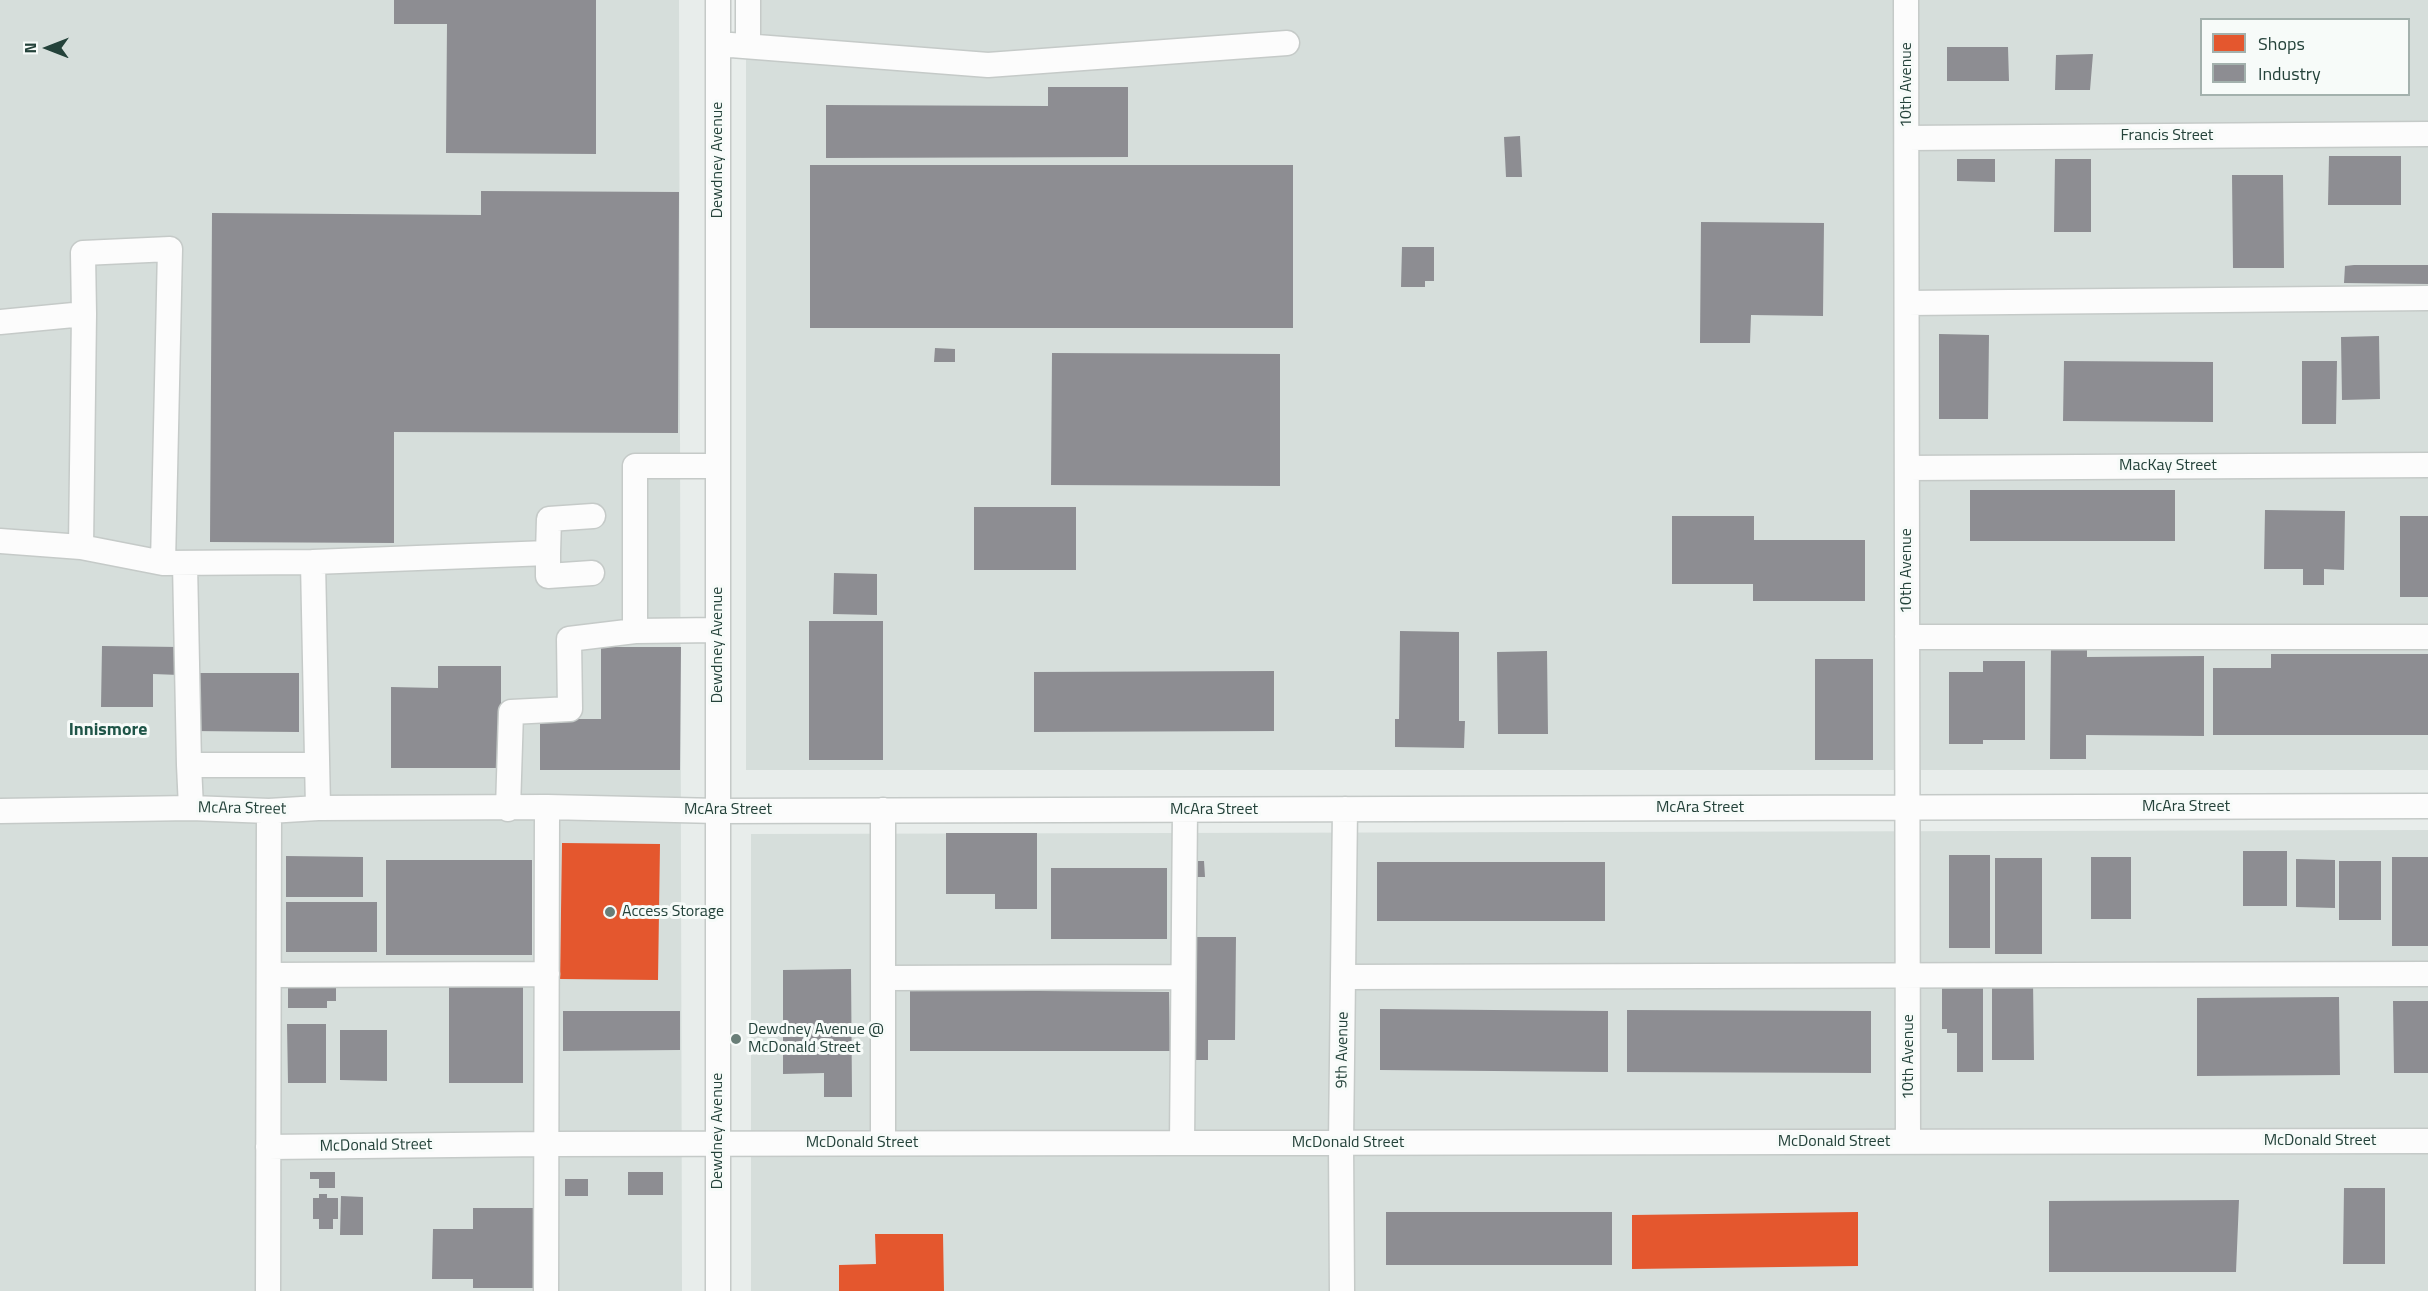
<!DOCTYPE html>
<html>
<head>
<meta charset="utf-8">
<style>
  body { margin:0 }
  #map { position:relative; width:2428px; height:1291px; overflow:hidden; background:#e8edeb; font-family:"Titillium Web",sans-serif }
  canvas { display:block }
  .legend { position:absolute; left:2200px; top:18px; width:210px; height:78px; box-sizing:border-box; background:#f7fbf9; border:2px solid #a3b1ad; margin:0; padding:8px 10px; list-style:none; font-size:18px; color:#24423a }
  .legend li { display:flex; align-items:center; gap:12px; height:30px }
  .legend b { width:30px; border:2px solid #a3b1ad }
  .north { position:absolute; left:18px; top:18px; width:60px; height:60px; -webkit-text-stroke:4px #f7fbf9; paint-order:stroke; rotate:270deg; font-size:16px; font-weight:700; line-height:24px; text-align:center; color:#24423a }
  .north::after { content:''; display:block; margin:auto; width:21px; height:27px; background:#24423a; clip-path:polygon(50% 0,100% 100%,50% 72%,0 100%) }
</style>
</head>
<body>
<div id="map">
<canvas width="2428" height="1291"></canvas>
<ul class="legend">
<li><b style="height:16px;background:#e4572e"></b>Shops</li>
<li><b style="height:16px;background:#8d8d92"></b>Industry</li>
</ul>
<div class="north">N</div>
</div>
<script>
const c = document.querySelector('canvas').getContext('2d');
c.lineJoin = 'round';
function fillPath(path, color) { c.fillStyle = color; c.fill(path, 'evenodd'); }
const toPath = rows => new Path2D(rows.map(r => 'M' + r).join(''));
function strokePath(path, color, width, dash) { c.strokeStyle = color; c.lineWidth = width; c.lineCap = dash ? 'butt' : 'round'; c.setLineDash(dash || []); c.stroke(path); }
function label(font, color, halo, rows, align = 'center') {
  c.font = font + ' "Titillium Web",sans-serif'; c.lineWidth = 6; c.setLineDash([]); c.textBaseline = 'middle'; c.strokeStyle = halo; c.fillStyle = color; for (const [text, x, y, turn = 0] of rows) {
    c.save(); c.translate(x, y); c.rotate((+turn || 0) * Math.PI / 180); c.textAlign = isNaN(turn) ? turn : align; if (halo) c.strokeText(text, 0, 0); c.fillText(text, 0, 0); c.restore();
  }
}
fillPath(toPath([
  [0,0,679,0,682,1291,0,1291],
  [746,0,2428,0,2428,770,746,770],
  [2202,20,2408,20,2408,94,2202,94],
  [2428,830,2428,1291,751,1291,751,834]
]), '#d6dedb');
fillPath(toPath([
  [562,843,660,844,658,980,560,979],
  [1858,1212,1858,1266,1632,1269,1632,1215],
  [875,1234,943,1234,944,1291,839,1291,839,1265,876,1264]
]), '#e4572e');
fillPath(toPath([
  [394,0,596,0,596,154,446,153,447,24,394,24],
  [1947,47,2008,47,2009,81,1947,81],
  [2093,54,2090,90,2055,90,2056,55],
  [1048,87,1128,87,1128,157,826,158,826,105,1048,106],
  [1520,136,1522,177,1506,177,1504,137],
  [2329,156,2401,156,2401,205,2328,205],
  [1957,159,1995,159,1995,182,1957,181],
  [2055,159,2091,159,2091,232,2054,232],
  [810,165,1293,165,1293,328,810,328],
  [2232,175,2283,175,2284,268,2233,268],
  [481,191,679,192,678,433,394,432,394,543,210,542,212,213,481,215],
  [1701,222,1824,223,1823,316,1751,315,1750,343,1700,343],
  [1402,247,1434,247,1434,281,1425,281,1425,287,1401,287],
  [2354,265,2428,265,2428,284,2344,283,2345,266],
  [1939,334,1989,335,1988,419,1939,419],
  [2379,336,2380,399,2342,400,2341,337],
  [935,348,955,349,955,362,934,362],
  [1052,353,1280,354,1280,486,1051,485],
  [2064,361,2213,362,2213,422,2063,421],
  [2302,361,2337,361,2336,424,2302,424],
  [1970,490,2175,490,2175,541,1970,541],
  [974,507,1076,507,1076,570,974,570],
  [2265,510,2345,511,2344,570,2324,569,2324,585,2303,585,2303,569,2264,569],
  [1672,516,1754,516,1754,540,1865,540,1865,601,1753,601,1753,584,1672,584],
  [2400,516,2428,516,2428,597,2400,597],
  [834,573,877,574,877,615,833,614],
  [809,621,883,621,883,760,809,760],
  [1400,631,1459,632,1459,721,1465,721,1464,748,1395,747,1395,719,1399,719],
  [102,646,179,647,179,675,153,674,153,707,101,707],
  [2051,646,2087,646,2087,657,2204,656,2204,736,2086,735,2086,759,2050,759],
  [601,647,681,647,680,770,540,770,540,719,601,719],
  [1547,651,1548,734,1498,734,1497,652],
  [2271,654,2428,654,2428,735,2213,735,2213,668,2271,668],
  [1815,659,1873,659,1873,760,1815,760],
  [1983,661,2025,661,2025,740,1983,740,1983,744,1949,744,1949,672,1983,672],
  [438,666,501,666,501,768,391,768,391,687,438,688],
  [1274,671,1274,731,1034,732,1034,672],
  [192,673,299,673,299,732,192,731],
  [946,833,1037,833,1037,909,995,909,995,894,946,894],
  [2243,851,2287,851,2287,906,2243,906],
  [1949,855,1990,855,1990,948,1949,948],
  [286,856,363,857,363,897,286,897],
  [2091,857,2131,857,2131,919,2091,919],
  [2392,857,2428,857,2428,946,2392,946],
  [1995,858,2042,858,2042,954,1995,954],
  [2296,859,2335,860,2335,908,2296,907],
  [386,860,532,860,532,955,386,955],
  [1193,861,1204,861,1205,877,1193,877],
  [2339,861,2381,861,2381,920,2339,920],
  [1377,862,1605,862,1605,921,1377,921],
  [1051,868,1167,868,1167,939,1051,939],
  [286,902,377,902,377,952,286,952],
  [1194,937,1236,937,1235,1040,1208,1040,1208,1060,1195,1060],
  [851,969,852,1097,824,1097,824,1073,783,1074,783,970],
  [449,979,523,979,523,1083,449,1083],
  [288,980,336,985,336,1001,327,1001,327,1008,288,1008],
  [2033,980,2034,1060,1992,1060,1992,981],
  [1942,987,1983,987,1983,1072,1957,1072,1957,1033,1947,1033,1947,1029,1942,1029],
  [910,990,1169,992,1170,1051,910,1051],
  [2339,997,2340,1075,2197,1076,2197,998],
  [2393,1001,2428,1001,2428,1073,2394,1073],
  [1380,1009,1608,1011,1608,1072,1380,1070],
  [1627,1010,1871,1011,1871,1073,1627,1072],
  [563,1011,680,1011,680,1050,563,1051],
  [287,1024,326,1024,326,1083,288,1083],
  [340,1030,387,1030,387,1081,340,1080],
  [310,1172,335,1172,335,1188,319,1188,319,1179,310,1179],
  [628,1172,663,1172,663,1195,628,1195],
  [565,1179,588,1179,588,1196,565,1196],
  [2344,1188,2385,1188,2385,1264,2343,1264],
  [319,1194,327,1194,327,1198,338,1198,338,1219,333,1219,333,1229,319,1229,319,1219,313,1219,313,1198,319,1198],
  [341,1196,363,1197,363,1235,340,1235],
  [2239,1200,2236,1272,2049,1272,2049,1201],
  [473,1208,534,1208,534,1288,473,1288,473,1279,432,1279,433,1229,473,1229],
  [1386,1212,1612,1212,1612,1265,1386,1265]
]), '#8d8d92');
const minor = toPath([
  [718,0,718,1291],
  [748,0,748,46],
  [1906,0,1908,1142],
  [718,44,988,65,1287,43],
  [1907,138,2428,134],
  [1907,303,2428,298],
  [0,322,84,314,83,253,170,249,163,563],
  [718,466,635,466,635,631,718,630],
  [1907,468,2428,465],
  [0,541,81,547,163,563,313,562],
  [81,547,84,314],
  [185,563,189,765],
  [592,573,548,576,548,553,549,519,593,516],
  [1907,637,2428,637],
  [191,808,189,765,317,765],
  [318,808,313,562,548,553],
  [508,809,511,712,570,709,569,639,635,631],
  [883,810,883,1143],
  [0,811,191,808,269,811,318,808,547,807,718,811,2428,806],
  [269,975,547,974],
  [1344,977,2428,974],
  [883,978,1183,977],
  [1182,1143,1185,810],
  [268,1147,545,1144,2428,1141],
  [268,1291,269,811],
  [546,1291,547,807],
  [1342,1291,1341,1143,1345,809]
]);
strokePath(minor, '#c5cac8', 27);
strokePath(minor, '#fcfcfc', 24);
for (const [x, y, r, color] of [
  [610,912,6,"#697e78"],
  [736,1039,6,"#697e78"]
]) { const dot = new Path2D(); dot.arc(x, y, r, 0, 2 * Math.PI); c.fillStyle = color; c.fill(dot); strokePath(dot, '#f7fbf9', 2); }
label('16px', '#24423a', '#f7fbf9', [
  ["10th Avenue",1907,85,-90],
  ["Francis Street",2167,136],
  ["Dewdney Avenue",718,160,-90],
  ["MacKay Street",2168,466],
  ["10th Avenue",1907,571,-90],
  ["Dewdney Avenue",718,645,-90],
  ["McAra Street",2186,807],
  ["McAra Street",1700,808],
  ["McAra Street",242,809,1],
  ["McAra Street",728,810],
  ["McAra Street",1214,810],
  ["9th Avenue",1343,1050,-89],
  ["10th Avenue",1909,1057,-90],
  ["Dewdney Avenue",718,1131,-90],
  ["McDonald Street",2320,1141],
  ["McDonald Street",1834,1142],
  ["McDonald Street",862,1143],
  ["McDonald Street",1348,1143],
  ["McDonald Street",376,1146,-1]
]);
label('16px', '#24423a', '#f7fbf9', [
  ["Access Storage",622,912],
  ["Dewdney Avenue @",748,1030],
  ["McDonald Street",748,1048]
], 'left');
label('bold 18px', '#1f5548', '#f7fbf9', [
  ["Innismore",108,731]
]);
</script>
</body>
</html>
